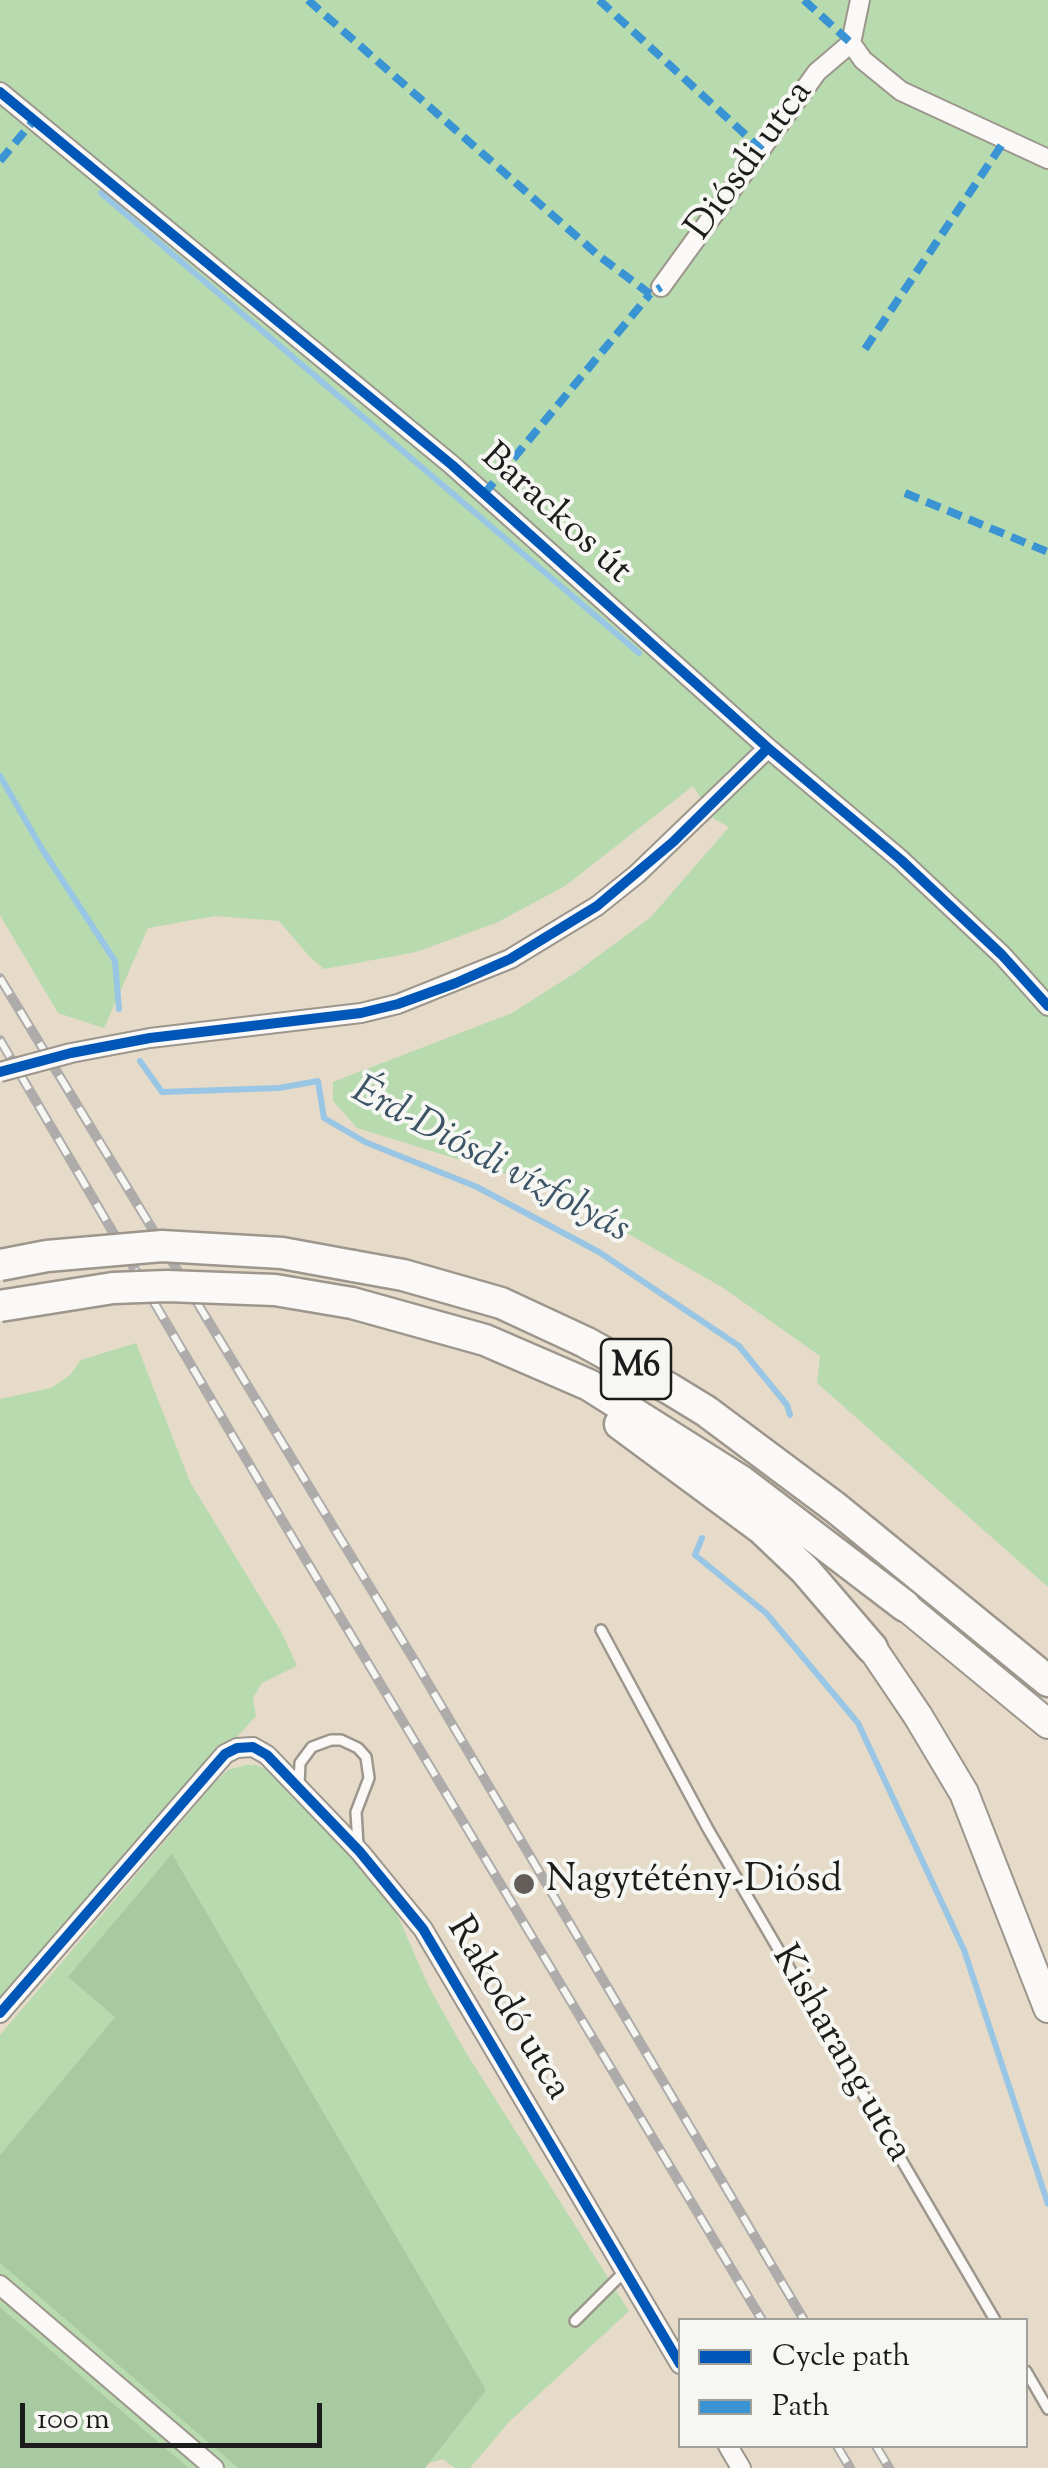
<!DOCTYPE html>
<html>
<head>
<meta charset="utf-8">
<style>
  body { margin:0 }
  #map { position:relative; width:1048px; height:2468px; overflow:hidden; background:#e6dac9; font-family:"Sorts Mill Goudy",serif }
  canvas { display:block }
  .legend { position:absolute; left:678px; top:2318px; width:350px; height:130px; box-sizing:border-box; background:#f6f6f2; border:2px solid #9f9f9c; margin:0; padding:12px 18px; list-style:none; font-size:30px; color:#1c1c1c }
  .legend li { display:flex; align-items:center; gap:20px; height:50px }
  .legend b { width:50px; border:2px solid #9f9f9c }
  .scale { position:absolute; left:20px; top:2403px; width:302px; height:45px; box-sizing:border-box; border:5px solid #1c1c1c; border-top:0; padding-left:12px; font-size:30px; line-height:35px; white-space:nowrap; color:#1c1c1c; -webkit-text-stroke:8px #f6f6f2; paint-order:stroke }
</style>
</head>
<body>
<div id="map">
<canvas width="1048" height="2468"></canvas>
<ul class="legend">
<li><b style="height:12px;background:#0057b8"></b>Cycle path</li>
<li><b style="height:12px;background:#3a94d4"></b>Path</li>
</ul>
<div class="scale">100 m</div>
</div>
<script>
const c = document.querySelector('canvas').getContext('2d');
c.lineJoin = 'round';
function fillPath(path, color) { c.fillStyle = color; c.fill(path, 'evenodd'); }
const toPath = rows => new Path2D(rows.map(r => 'M' + r).join(''));
function strokePath(path, color, width, dash) { c.strokeStyle = color; c.lineWidth = width; c.lineCap = dash ? 'butt' : 'round'; c.setLineDash(dash || []); c.stroke(path); }
function label(font, color, halo, rows, align = 'center') {
  c.font = font + ' "Sorts Mill Goudy",serif'; c.lineWidth = 8; c.setLineDash([]); c.textBaseline = 'middle'; c.strokeStyle = halo; c.fillStyle = color; for (const [text, x, y, turn = 0] of rows) {
    c.save(); c.translate(x, y); c.rotate((+turn || 0) * Math.PI / 180); c.textAlign = isNaN(turn) ? turn : align; if (halo) c.strokeText(text, 0, 0); c.fillText(text, 0, 0); c.restore();
  }
}
fillPath(toPath([
  [0,0,1048,0,1048,1587,817,1383,820,1356,722,1287,586,1210,519,1178,357,1128,333,1101,333,1082,512,1013,575,973,651,917,729,827,714,819,693,786,565,886,496,923,416,952,324,969,310,957,279,921,215,916,148,928,104,1028,58,1013,0,915],
  [136,1343,190,1482,282,1633,297,1666,262,1683,253,1698,256,1716,0,2000,0,1399,51,1388,70,1375,81,1360],
  [246,1765,256,1765,269,1770,372,1877,397,1914,428,1985,465,2051,629,2311,509,2422,470,2468,455,2468,443,2459,429,2463,486,2389,115,2017,0,2155,0,2035,216,1781,228,1770],
  [0,2263,238,2468,189,2468,0,2307]
]), '#b7dbae');
fillPath(toPath([
  [172,1854,486,2390,425,2468,238,2468,0,2263,0,2155,115,2017,68,1977],
  [0,2307,189,2468,0,2468]
]), '#a7caa1');
strokePath(toPath([
  [101,193,639,653],
  [0,776,42,849,115,961,119,1009],
  [140,1061,162,1092,279,1088,318,1081,324,1118,365,1142,477,1187,599,1252,739,1346,787,1405,790,1415],
  [702,1538,695,1555,766,1613,858,1723,964,1950,1048,2204]
]), '#99c6e4', 6);
const service = toPath([
  [601,1630,708,1829,995,2320],
  [299,1784,300,1763,312,1747,331,1740,341,1740,358,1748,366,1757,369,1778,356,1812,358,1845],
  [575,2321,626,2270],
  [1026,2371,1048,2409]
]);
const minor = toPath([
  [851,43,863,60,901,91,1048,159],
  [0,92,452,465,768,748,901,860,1002,955,1048,1006],
  [661,287,817,72,851,43,860,0],
  [150,1038,361,1013,398,1004,510,959,597,906,637,874,768,748],
  [0,2013,225,1754,237,1748,253,1747,267,1755,360,1852,423,1929,680,2364],
  [0,2285,214,2468],
  [728,2446,741,2468]
]);
const trunk = toPath([
  [905,1606,1048,1724],
  [872,1648,918,1716,964,1793,1048,2008]
]);
const motorway = toPath([
  [353,1266,403,1275,501,1303,585,1342,670,1389,706,1411,836,1508,1048,1681],
  [352,1303,485,1340,589,1385,741,1481,905,1606],
  [620,1424,762,1529,805,1570,872,1648]
]);
strokePath(service, '#9d968c', 14);
strokePath(minor, '#9d968c', 22);
strokePath(trunk, '#9d968c', 32);
strokePath(motorway, '#9d968c', 35);
strokePath(service, '#fbf9f7', 9);
strokePath(minor, '#fbf9f7', 18);
strokePath(trunk, '#fbf9f7', 28);
strokePath(motorway, '#fbf9f7', 30);
const rail = toPath([
  [0,978,416,1663,804,2320],
  [0,1040,282,1520,762,2320],
  [837,2446,850,2468],
  [876,2446,889,2468]
]);
strokePath(rail, '#aeacaa', 10);
strokePath(rail, '#f6f6f2', 6, [19]);
const minorBridge = toPath([
  [0,1072,71,1053,150,1038]
]);
const motorwayBridge = toPath([
  [0,1265,47,1256,162,1246,282,1253,353,1266],
  [0,1306,113,1288,167,1286,275,1290,352,1303]
]);
strokePath(minorBridge, '#9d968c', 22, []);
strokePath(motorwayBridge, '#9d968c', 35, []);
strokePath(minorBridge, '#fbf9f7', 18);
strokePath(motorwayBridge, '#fbf9f7', 30);
strokePath(toPath([
  [308,0,599,256,650,294,661,287],
  [599,0,762,150],
  [804,0,851,43],
  [0,161,34,120],
  [865,349,1005,140],
  [905,493,1048,552],
  [484,494,650,294]
]), '#3a94d4', 8, [15, 8]);
strokePath(toPath([
  [0,92,452,465,768,748,901,860,1002,955,1048,1006],
  [0,1072,71,1053,150,1038,361,1013,398,1004,456,983,510,959,597,906,673,842,768,748],
  [0,2013,225,1754,237,1748,253,1747,267,1755,360,1852,423,1929,680,2364]
]), '#0057b8', 10);
for (const [x, y, r, color] of [
  [524,1884,12,"#635e59"]
]) { const dot = new Path2D(); dot.arc(x, y, r, 0, 2 * Math.PI); c.fillStyle = color; c.fill(dot); strokePath(dot, '#f6f6f2', 4); }
for (const [x, y, w] of [
  [636,1369,70]
]) { const box = new Path2D(); box.roundRect(x - w / 2, y - 30, w, 60, 8); c.fillStyle = '#f6f6f2'; c.fill(box); strokePath(box, '#1c1c1c', 2.5); }
label('bold 35px', '#1c1c1c', null, [
  ["M6",636,1369]
]);
label('38px', '#1c1c1c', '#f6f6f2', [
  ["Diósdi utca",752,162,-54],
  ["Barackos út",554,516,42],
  ["Rakodó utca",506,2010,59],
  ["Kisharang utca",839,2055,60]
]);
label('38px', '#1c1c1c', '#f6f6f2', [
  ["Nagytétény-Diósd",546,1884]
], 'left');
label('italic 40px', '#3c5466', '#f6f6f2', [
  ["Érd-Diósdi vízfolyás",489,1163,28]
]);
</script>
</body>
</html>
